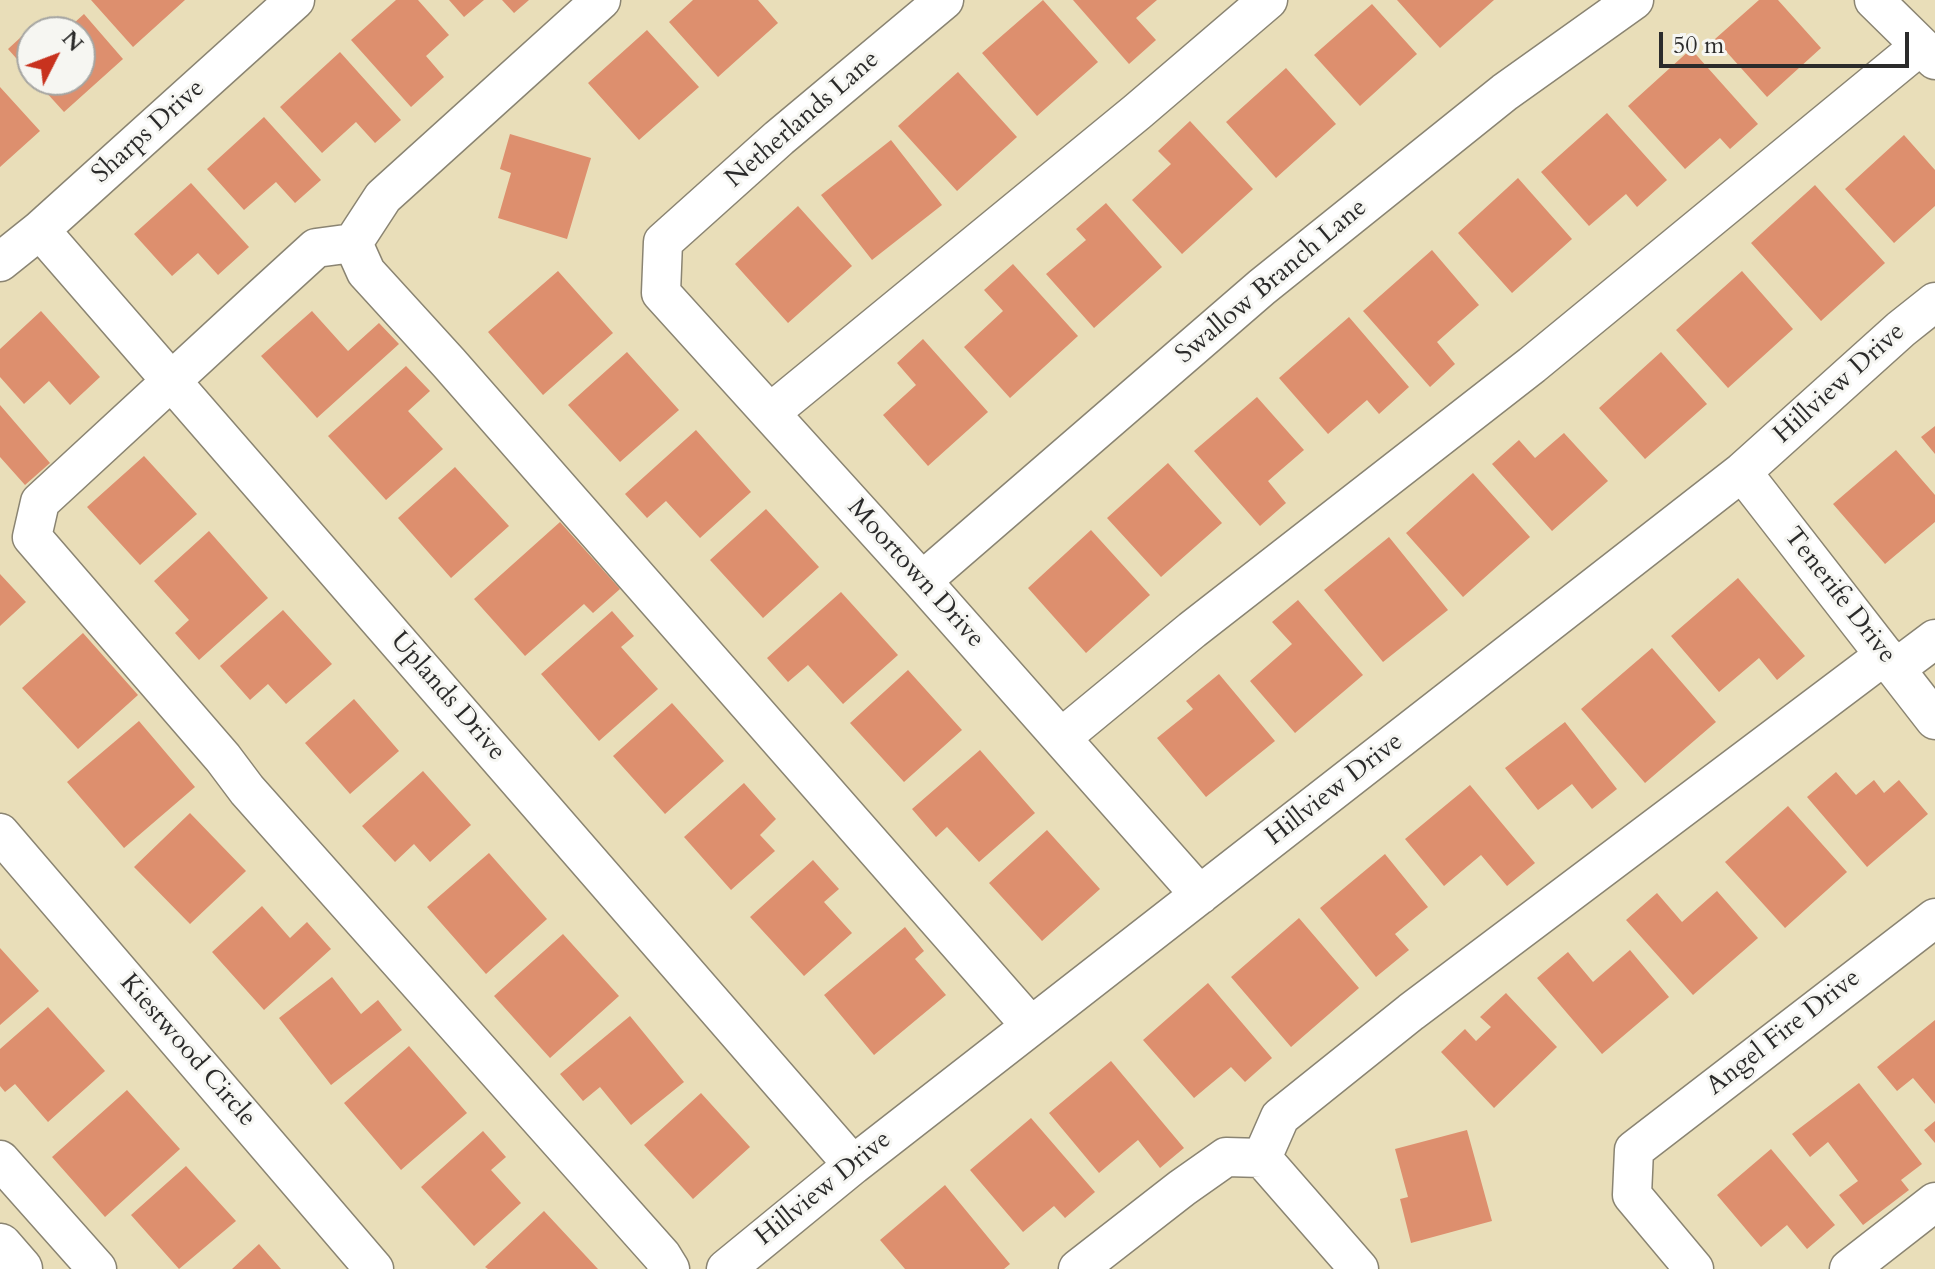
<!DOCTYPE html>
<html>
<head>
<meta charset="utf-8">
<style>
  body { margin:0 }
  #map { position:relative; width:1935px; height:1269px; overflow:hidden; background:#e9deb9; font-family:Cardo,serif }
  canvas { display:block }
  .north { position:absolute; left:16px; top:16px; width:80px; height:80px; box-sizing:border-box; background:#f6f6f2; border:2px solid #a5a5a2; border-radius:50%; rotate:48deg; font-size:22px; font-weight:700; line-height:32px; text-align:center; color:#2b2b2b }
  .north::after { content:''; display:block; margin:auto; width:28px; height:36px; background:#c8321e; clip-path:polygon(50% 0,100% 100%,50% 72%,0 100%) }
  .scale { position:absolute; left:1659px; top:32px; width:250px; height:36px; box-sizing:border-box; border:4px solid #2b2b2b; border-top:0; padding-left:10px; font-size:24px; line-height:28px; white-space:nowrap; color:#2b2b2b; -webkit-text-stroke:6px #f6f6f2; paint-order:stroke }
</style>
</head>
<body>
<div id="map">
<canvas width="1935" height="1269"></canvas>
<div class="north">N</div>
<div class="scale">50 m</div>
</div>
<script>
const c = document.querySelector('canvas').getContext('2d');
c.lineJoin = 'round';
function fillPath(path, color) { c.fillStyle = color; c.fill(path, 'evenodd'); }
const toPath = rows => new Path2D(rows.map(r => 'M' + r).join(''));
function strokePath(path, color, width, dash) { c.strokeStyle = color; c.lineWidth = width; c.lineCap = dash ? 'butt' : 'round'; c.setLineDash(dash || []); c.stroke(path); }
function label(font, color, halo, rows, align = 'center') {
  c.font = font + ' Cardo,serif'; c.lineWidth = 6; c.setLineDash([]); c.textBaseline = 'middle'; c.strokeStyle = halo; c.fillStyle = color; for (const [text, x, y, turn = 0] of rows) {
    c.save(); c.translate(x, y); c.rotate((+turn || 0) * Math.PI / 180); c.textAlign = isNaN(turn) ? turn : align; if (halo) c.strokeText(text, 0, 0); c.fillText(text, 0, 0); c.restore();
  }
}
fillPath(toPath([
  [91,0,185,0,133,47],
  [396,0,418,0,449,35,426,56,444,77,411,107,351,40],
  [449,0,484,0,464,17],
  [502,0,529,0,514,13],
  [693,0,758,0,778,23,718,77,669,22],
  [1043,0,1098,62,1037,116,982,53],
  [1073,0,1157,0,1136,18,1156,40,1129,64],
  [1397,0,1494,0,1440,48],
  [1759,0,1778,0,1821,48,1767,97,1715,39],
  [1372,4,1417,54,1360,106,1314,55],
  [84,14,123,59,64,112,35,80,80,80,80,32,64,32],
  [33,26,39,32,32,32,32,76,8,49],
  [647,30,699,87,639,140,588,83],
  [1691,49,1758,124,1730,149,1720,138,1685,169,1628,106],
  [340,52,401,120,375,143,356,122,322,153,280,107],
  [1286,68,1336,124,1276,178,1226,122],
  [958,72,1017,137,957,191,898,126],
  [0,87,40,131,0,167],
  [1607,113,1667,180,1637,207,1626,194,1589,226,1541,172],
  [264,117,321,180,295,203,276,182,244,210,207,169],
  [1190,121,1253,189,1182,254,1132,200,1171,164,1158,151],
  [510,134,591,158,567,239,498,218,511,173,500,169],
  [1904,135,1935,170,1935,206,1894,243,1845,189],
  [891,140,942,205,872,260,821,195],
  [1518,178,1572,239,1512,293,1458,233],
  [191,183,249,247,218,275,198,253,172,276,134,234],
  [1815,185,1885,263,1821,321,1751,243],
  [1106,203,1162,267,1094,328,1046,274,1086,240,1076,229],
  [798,206,852,266,788,323,735,264],
  [1432,250,1479,305,1437,342,1455,364,1430,387,1363,311],
  [1013,264,1078,336,1010,398,964,347,1003,311,984,290],
  [558,271,613,333,543,395,488,332],
  [1742,271,1793,329,1728,388,1676,330],
  [41,311,100,377,70,405,49,381,24,404,0,377,0,349],
  [312,311,348,351,379,323,399,344,317,418,261,356],
  [1349,317,1409,387,1379,414,1367,400,1328,434,1279,378],
  [923,339,988,412,928,466,883,415,916,385,897,363],
  [627,352,679,410,620,462,568,405],
  [1661,352,1707,404,1645,459,1599,408],
  [406,366,430,391,408,411,443,449,386,500,328,436],
  [1257,397,1304,450,1268,481,1286,503,1260,526,1194,451],
  [0,405,50,463,25,485,0,457],
  [1935,426,1935,454,1921,437],
  [696,430,751,492,700,538,666,501,647,518,625,494],
  [1564,433,1608,481,1552,531,1492,464,1519,440,1535,458],
  [1896,450,1935,495,1935,522,1885,564,1833,504],
  [144,456,197,514,140,565,87,507],
  [1168,463,1222,523,1161,577,1107,518],
  [455,467,509,526,451,578,398,518],
  [1473,473,1530,537,1463,597,1406,533],
  [766,509,819,567,763,618,710,560],
  [560,522,620,589,593,613,584,604,525,656,474,599],
  [1091,530,1150,595,1086,653,1028,588],
  [209,531,268,598,199,660,175,633,189,620,154,581],
  [1389,537,1448,610,1383,662,1324,590],
  [0,574,26,602,0,626],
  [1738,578,1805,656,1777,680,1759,658,1719,692,1671,636],
  [841,592,898,655,843,704,808,665,788,682,767,658],
  [1298,600,1363,675,1295,733,1250,681,1292,644,1272,622],
  [283,610,332,664,286,704,268,684,250,700,220,666],
  [612,611,634,636,621,647,658,689,599,741,541,674],
  [83,633,138,695,78,749,22,688],
  [1652,648,1716,722,1645,783,1581,709],
  [908,670,962,730,904,782,850,723],
  [1219,674,1275,741,1206,797,1157,738,1193,709,1186,701],
  [354,699,399,751,350,794,305,743],
  [672,703,724,761,665,814,613,756],
  [139,721,195,787,124,848,67,782],
  [1565,722,1617,789,1592,809,1572,784,1538,810,1505,768],
  [980,750,1035,813,979,862,947,827,936,837,912,809],
  [423,771,471,825,430,862,414,844,395,862,362,826],
  [1836,772,1856,795,1874,780,1884,793,1899,780,1928,814,1867,867,1807,797],
  [744,783,776,819,760,835,775,851,731,890,684,837],
  [1470,785,1535,863,1507,886,1481,855,1444,886,1405,839],
  [1788,806,1847,872,1785,928,1725,862],
  [190,813,246,871,190,924,134,867],
  [1047,830,1100,889,1042,941,989,883],
  [489,853,547,919,486,974,427,907],
  [1385,854,1428,907,1395,934,1409,950,1376,977,1320,908],
  [813,860,839,889,824,902,852,933,804,976,750,917],
  [1717,891,1758,938,1693,995,1626,920,1657,893,1682,922],
  [262,906,290,938,307,922,331,949,264,1010,212,952],
  [1299,918,1359,988,1291,1047,1231,977],
  [905,927,924,951,915,959,946,995,874,1055,824,995],
  [563,934,619,996,550,1058,494,996],
  [0,948,39,991,0,1025],
  [1630,950,1669,997,1602,1054,1537,978,1568,952,1593,982],
  [332,977,361,1014,378,1000,402,1030,331,1085,279,1018],
  [1208,983,1272,1058,1245,1082,1231,1067,1194,1098,1143,1040],
  [1506,993,1557,1047,1494,1108,1441,1052,1465,1029,1476,1041,1491,1027,1480,1017],
  [48,1007,105,1071,48,1122,15,1084,5,1092,0,1086,0,1049],
  [630,1016,684,1082,631,1125,600,1087,583,1101,560,1074],
  [1935,1020,1935,1104,1913,1078,1897,1091,1877,1067],
  [409,1046,467,1113,401,1170,344,1103],
  [1111,1061,1184,1148,1160,1168,1138,1140,1099,1173,1049,1113],
  [1859,1083,1922,1164,1901,1180,1909,1190,1863,1225,1839,1195,1858,1181,1828,1142,1810,1157,1792,1134],
  [127,1090,180,1149,105,1217,52,1157],
  [701,1093,750,1147,693,1199,644,1145],
  [1031,1118,1095,1192,1065,1218,1054,1206,1023,1232,970,1170],
  [1935,1121,1935,1143,1924,1130],
  [1467,1130,1492,1221,1411,1243,1400,1199,1408,1197,1395,1149],
  [483,1131,506,1157,491,1170,521,1203,474,1246,421,1187],
  [1771,1149,1835,1225,1807,1249,1787,1225,1761,1247,1717,1195],
  [186,1166,236,1221,179,1269,131,1215],
  [945,1185,1010,1264,1004,1269,905,1269,880,1240],
  [544,1211,598,1269,488,1269,485,1267],
  [259,1244,281,1269,232,1269]
]), '#dd8f6e');
const minor = toPath([
  [601,0,383,197,353,243,366,272,449,363,1031,1026],
  [944,0,779,138,663,242,661,293,922,581,1200,895],
  [1874,0,1935,60],
  [40,230,853,1165],
  [353,243,316,248,259,300,40,502,32,537,223,758,247,790,662,1256,670,1269],
  [0,262,40,230,295,0],
  [770,413,1137,112,1268,0],
  [1742,472,1935,720],
  [922,581,1262,287,1505,92,1634,0],
  [1895,669,1935,639],
  [1061,738,1192,630,1532,365,1920,46],
  [0,833,374,1269],
  [0,1160,97,1269],
  [726,1269,853,1165,1742,472,1901,329,1935,302],
  [1078,1269,1182,1188,1226,1157,1262,1158],
  [1359,1269,1262,1158,1280,1117,1411,1012,1885,655],
  [1694,1269,1632,1195,1634,1150,1935,918],
  [1849,1269,1935,1202]
]);
const major = toPath([
  [0,1246,20,1269]
]);
strokePath(minor, '#8a8472', 41);
strokePath(major, '#8a8472', 47);
strokePath(minor, '#fff', 38);
strokePath(major, '#fff', 44);
label('26px', '#2b2b2b', '#f6f6f2', [
  ["Netherlands Lane",803,120,-41],
  ["Sharps Drive",149,132,-42],
  ["Swallow Branch Lane",1272,282,-40],
  ["Hillview Drive",1840,384,-42],
  ["Moortown Drive",915,574,48],
  ["Tenerife Drive",1839,596,52],
  ["Uplands Drive",447,697,49],
  ["Hillview Drive",1335,790,-38],
  ["Angel Fire Drive",1784,1033,-38],
  ["Kiestwood Circle",187,1051,49],
  ["Hillview Drive",824,1189,-39]
]);
</script>
</body>
</html>
